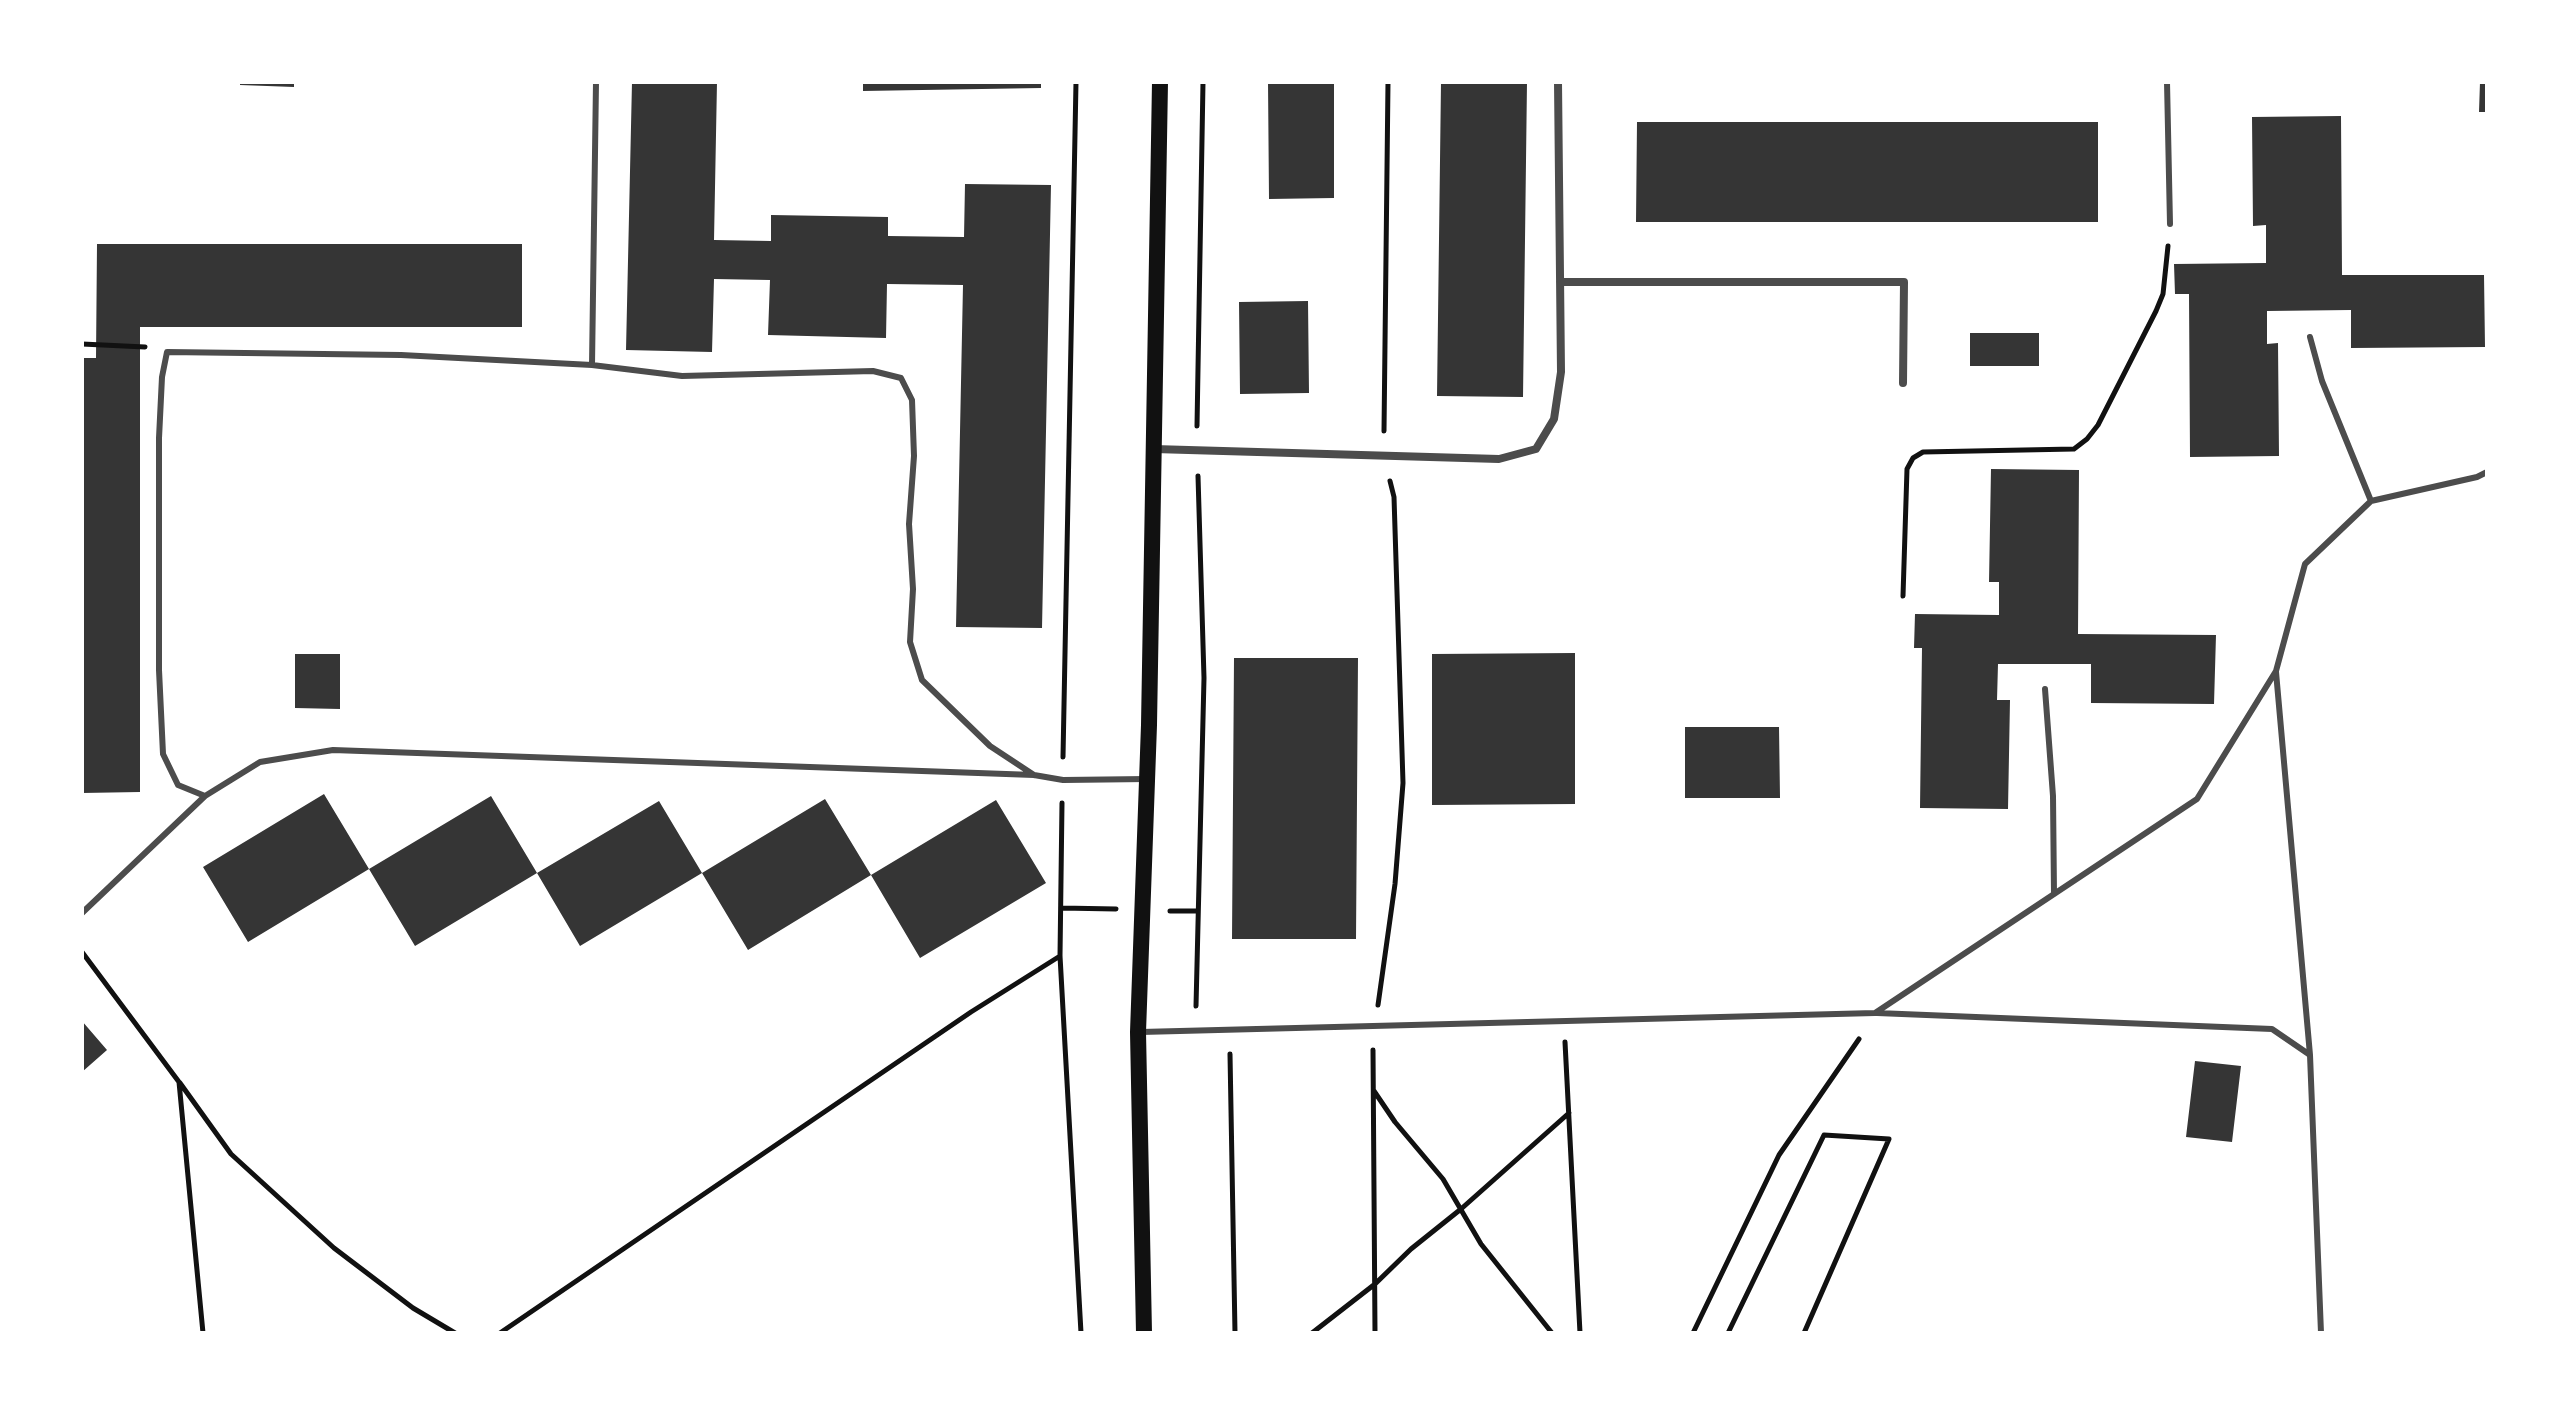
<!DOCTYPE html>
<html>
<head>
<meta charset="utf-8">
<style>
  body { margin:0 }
  #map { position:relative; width:2569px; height:1415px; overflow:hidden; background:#fff; font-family:Arial,sans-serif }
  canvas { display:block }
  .frame { position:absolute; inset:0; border:84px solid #fff; pointer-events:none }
</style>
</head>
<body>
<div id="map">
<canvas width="2569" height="1415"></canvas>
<div class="frame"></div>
</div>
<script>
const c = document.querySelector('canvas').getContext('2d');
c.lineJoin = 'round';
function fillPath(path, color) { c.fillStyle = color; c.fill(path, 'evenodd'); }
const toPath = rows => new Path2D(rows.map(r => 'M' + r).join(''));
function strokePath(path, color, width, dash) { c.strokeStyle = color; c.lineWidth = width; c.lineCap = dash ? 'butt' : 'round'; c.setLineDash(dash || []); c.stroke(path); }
fillPath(toPath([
  [240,82,294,82,294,87,240,85],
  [632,82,717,82,714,240,771,241,771,215,888,217,888,236,964,237,965,184,1051,185,1042,628,956,627,963,285,887,284,886,338,768,335,770,280,714,279,712,352,626,350],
  [863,82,1041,82,1041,88,863,91],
  [1268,82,1334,82,1334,198,1269,199],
  [1441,82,1527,82,1523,397,1437,396],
  [2480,82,2487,82,2487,112,2479,112],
  [2341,116,2342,275,2484,275,2485,347,2351,348,2351,310,2267,311,2267,344,2278,343,2279,456,2190,457,2189,294,2175,294,2174,264,2266,263,2266,225,2253,226,2252,117],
  [1637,122,2098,122,2098,222,1636,222],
  [97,244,522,244,522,327,140,327,140,792,82,793,82,358,96,358],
  [1308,301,1309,393,1240,394,1239,302],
  [1970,333,2039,333,2039,366,1970,366],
  [1991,469,2079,470,2078,634,2216,635,2214,704,2091,703,2091,664,1998,664,1997,700,2010,700,2008,809,1920,808,1922,648,1914,648,1915,614,1999,615,1999,582,1989,582],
  [1575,653,1575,804,1432,805,1432,654],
  [295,654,340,654,340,709,295,708],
  [1234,658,1358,658,1356,939,1232,939],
  [1685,727,1779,727,1780,798,1685,798],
  [324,794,369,869,248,942,203,867],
  [491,796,537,873,415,946,369,869],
  [825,799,871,875,996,800,1046,883,920,958,871,875,748,950,702,873,580,946,537,873,659,801,702,873],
  [82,1021,107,1050,82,1072],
  [2195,1061,2241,1066,2232,1142,2186,1137]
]), '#353535');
strokePath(toPath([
  [82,344,145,347],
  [1197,426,1203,82],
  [1384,431,1388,82],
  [1903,596,1907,469,1913,458,1923,452,2074,449,2087,439,2098,425,2156,311,2163,294,2168,246],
  [1063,757,1076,82],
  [1062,803,1060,956,1081,1333],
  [1061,908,1116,909],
  [1170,911,1198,911],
  [82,952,179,1082,203,1333],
  [1378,1005,1395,884,1403,783,1394,497,1390,481],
  [1196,1006,1204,678,1198,476],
  [1565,1042,1580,1333],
  [1373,1050,1375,1333],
  [1230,1054,1235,1333],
  [180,1083,231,1154,334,1248,413,1308,455,1333],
  [1374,1091,1395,1122,1443,1179,1481,1244,1552,1333],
  [500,1333,971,1012,1060,956],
  [1312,1333,1375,1284,1411,1249,1461,1209,1569,1113],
  [1693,1333,1779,1155,1859,1039],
  [1728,1333,1824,1135,1889,1139,1804,1333]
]), '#111', 5);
strokePath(toPath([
  [2167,82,2170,224],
  [2310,337,2322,381,2371,501],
  [592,365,596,82],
  [2276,672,2310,1055],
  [2045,689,2053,796,2054,894],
  [205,796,178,785,163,754,159,670,159,438,162,377,167,352,401,355,592,365,682,376,873,371,901,378,912,400,914,456,909,524,913,589,910,642,922,680,990,746,1034,775],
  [82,913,205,796,260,762,333,750,1034,775,1063,780,1147,779],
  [1877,1013,2272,1029,2310,1055,2321,1333],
  [1141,1032,1875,1013,2197,799,2276,671,2305,564,2371,501,2477,477,2487,472]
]), '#4c4c4c', 6);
strokePath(toPath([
  [1560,282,1904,282,1903,383],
  [1154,449,1499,459,1536,449,1554,419,1561,372,1558,82]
]), '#4c4c4c', 8);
strokePath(toPath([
  [1144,1333,1138,1032,1149,725,1160,82]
]), '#111', 16);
</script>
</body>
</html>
